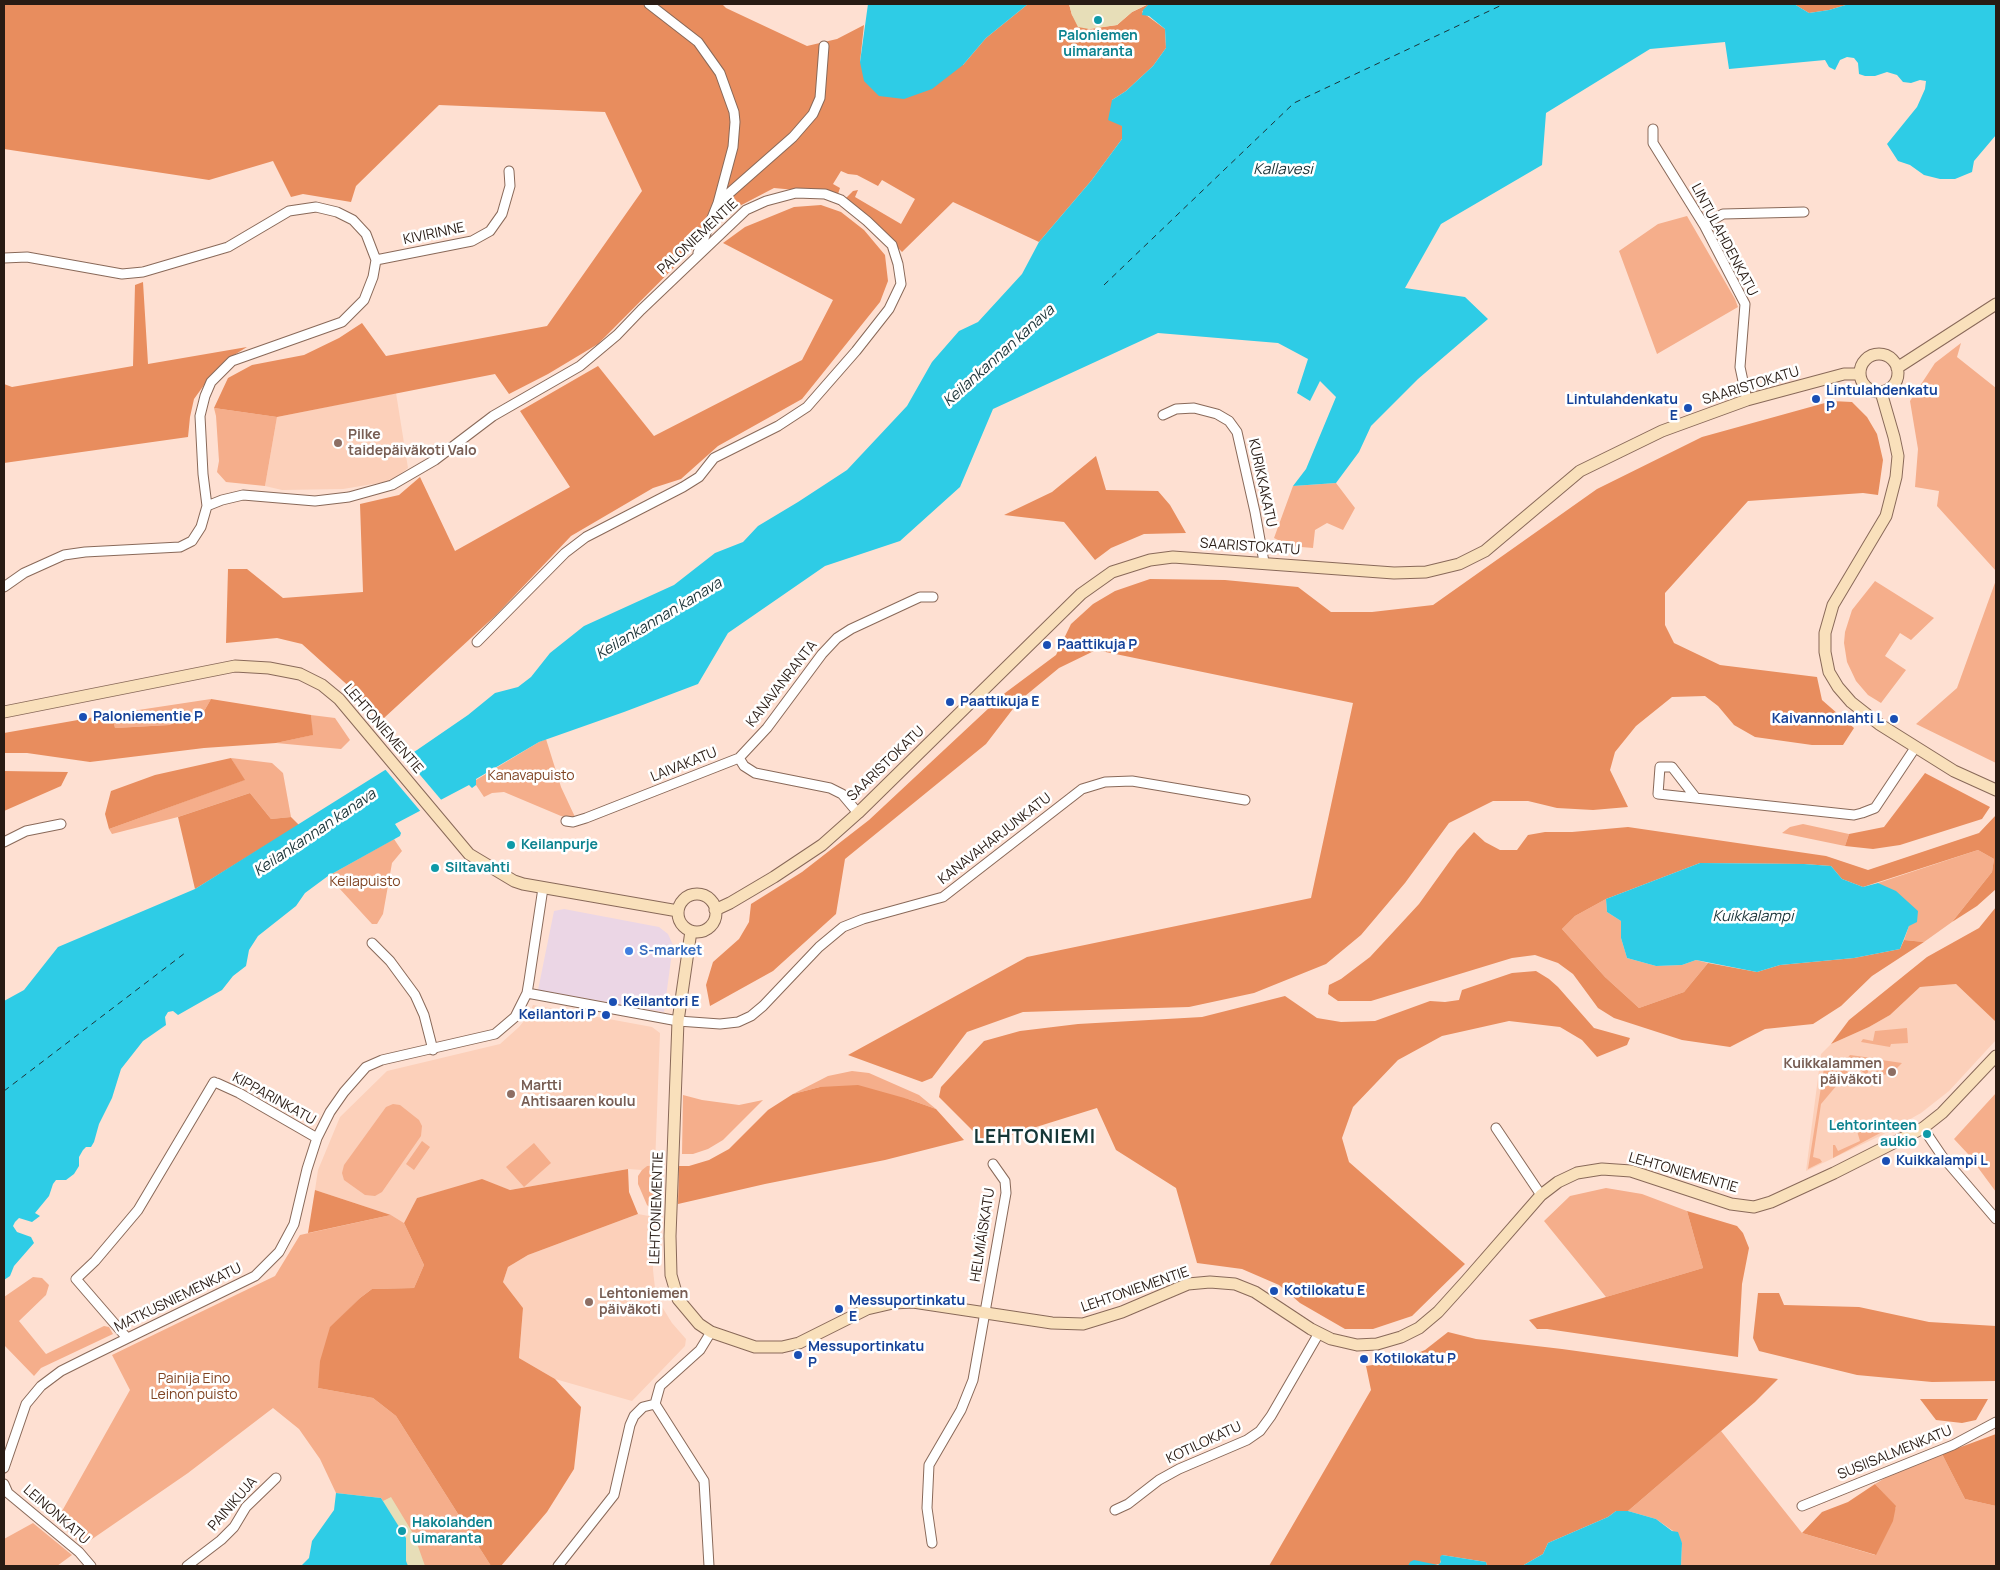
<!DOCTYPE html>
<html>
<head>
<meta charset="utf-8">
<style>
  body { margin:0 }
  #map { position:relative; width:2000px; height:1570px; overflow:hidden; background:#fee0d2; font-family:Manrope,sans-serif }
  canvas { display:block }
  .frame { position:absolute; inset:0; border:5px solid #281b14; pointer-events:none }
</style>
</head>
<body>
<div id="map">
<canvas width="2000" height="1570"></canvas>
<div class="frame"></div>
</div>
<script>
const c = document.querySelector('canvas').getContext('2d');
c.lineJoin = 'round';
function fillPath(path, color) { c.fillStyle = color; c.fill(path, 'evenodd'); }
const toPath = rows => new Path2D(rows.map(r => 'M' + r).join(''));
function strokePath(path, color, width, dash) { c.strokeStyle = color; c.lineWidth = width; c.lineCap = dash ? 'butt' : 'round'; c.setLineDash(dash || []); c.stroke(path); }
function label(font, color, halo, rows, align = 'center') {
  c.font = font + ' Manrope,sans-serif'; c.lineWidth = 5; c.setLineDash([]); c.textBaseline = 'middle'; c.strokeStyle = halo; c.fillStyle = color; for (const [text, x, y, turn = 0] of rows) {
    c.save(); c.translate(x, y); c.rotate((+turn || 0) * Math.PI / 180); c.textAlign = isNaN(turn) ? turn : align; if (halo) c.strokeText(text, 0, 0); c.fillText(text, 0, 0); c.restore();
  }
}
fillPath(toPath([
  [564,909,659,927,668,934,673,945,664,1012,538,990,554,911]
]), '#ebd6e5');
fillPath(toPath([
  [396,393,408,468,391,481,343,489,282,490,265,486,277,417],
  [1956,984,1996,1022,1996,1040,1949,1091,1921,1113,1882,1135,1806,1171,1821,1054,1831,1044,1869,1027,1890,1015,1920,987],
  [533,1005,652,1027,660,1033,655,1165,647,1166,642,1170,628,1169,510,1190,482,1180,417,1198,404,1223,391,1215,315,1190,318,1170,340,1117,387,1071,500,1044,519,1027,528,1016],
  [638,1214,654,1217,653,1270,656,1297,672,1323,686,1339,685,1346,632,1401,555,1379,519,1358,523,1308,503,1282,508,1267,528,1255]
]), '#fcd0ba');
fillPath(toPath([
  [1687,216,1735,299,1738,307,1657,354,1619,251,1658,224],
  [1961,343,1957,357,1996,388,1996,571,1937,506,1939,491,1915,487,1918,449,1910,401,1935,363],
  [214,408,277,417,265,486,226,482,217,472,219,461,216,416],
  [1336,483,1355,508,1343,530,1327,523,1315,530,1313,548,1290,546,1274,538,1293,486],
  [1996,580,1996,763,1916,724,1957,688],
  [1875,581,1934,618,1911,640,1900,633,1885,656,1906,670,1881,703,1868,695,1856,681,1847,662,1844,643,1845,632,1852,610],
  [211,699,203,713,169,725,115,728,112,714],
  [311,715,335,718,350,740,341,749,276,743,312,735],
  [546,739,561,787,575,817,561,816,504,792,492,793,484,797,476,785,476,780,539,742],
  [231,758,272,763,283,773,291,817,271,819,250,793,178,817,112,834,109,829,244,780],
  [1803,824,1849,834,1845,846,1782,833,1790,827],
  [394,839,402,851,392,863,383,914,377,924,372,924,328,876],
  [1978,850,1994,859,1992,872,1952,922,1924,942,1904,940,1909,926,1878,883],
  [1606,899,1607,912,1621,921,1621,938,1627,958,1656,966,1682,965,1696,960,1708,963,1684,992,1639,1008,1605,977,1562,929,1575,916],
  [1907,1028,1908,1043,1891,1044,1890,1047,1861,1042,1863,1039,1873,1041,1875,1031],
  [1850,1055,1872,1058,1867,1075,1846,1060],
  [1832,1058,1848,1072,1821,1104,1813,1157,1820,1159,1822,1162,1808,1169,1824,1068],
  [1875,1059,1902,1063,1892,1073,1879,1076,1873,1076],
  [852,1071,869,1073,919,1095,936,1109,908,1099,820,1087,793,1094,828,1076],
  [1996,1093,1996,1192,1968,1154,1954,1139],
  [683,1095,702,1100,739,1105,763,1100,723,1140,708,1149,693,1154,682,1154],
  [393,1104,400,1105,419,1120,422,1126,421,1136,382,1192,375,1196,365,1195,344,1180,342,1173,344,1165,386,1107],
  [1872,1126,1883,1126,1884,1131,1833,1158,1833,1145,1835,1145,1838,1151,1860,1141,1857,1131,1871,1133],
  [422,1141,430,1147,414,1170,406,1164],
  [534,1143,551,1163,524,1187,506,1167],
  [655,1165,655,1212,647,1205,638,1184,638,1176,642,1170,647,1166],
  [1606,1188,1642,1194,1687,1211,1703,1268,1606,1297,1544,1221,1570,1196],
  [391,1215,404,1223,424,1265,414,1288,372,1289,360,1298,331,1327,318,1388,373,1398,396,1416,491,1566,408,1566,406,1561,406,1538,381,1498,336,1493,320,1459,299,1429,273,1408,188,1473,82,1546,57,1520,130,1390,112,1355,275,1276,300,1235],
  [33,1277,42,1278,49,1285,46,1295,19,1321,46,1354,104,1326,109,1327,113,1334,41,1368,34,1376,4,1345,4,1297],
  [1721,1431,1802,1533,1875,1555,1896,1507,1875,1484,1890,1475,1942,1454,1965,1499,1996,1506,1996,1566,1681,1566,1682,1543,1673,1531,1656,1519,1628,1511],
  [33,1523,72,1555,57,1566,4,1566,4,1539]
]), '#f5ae8b');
fillPath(toPath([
  [4,4,722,4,726,8,807,46,837,39,864,25,860,62,963,65,986,38,1028,4,1069,4,1072,15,1089,29,1117,25,1132,12,1149,4,1142,12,1165,29,1166,48,1153,66,1126,91,1112,100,1122,126,1122,139,1091,181,1039,242,953,202,902,252,878,227,846,198,853,191,858,190,855,197,901,224,915,199,882,180,878,186,857,175,848,174,841,171,833,184,840,188,838,194,774,188,730,211,598,344,548,374,509,394,495,374,277,417,214,408,228,378,252,365,304,355,339,338,362,323,386,356,547,326,642,191,605,112,439,105,356,186,351,202,303,194,291,197,273,161,209,180,4,149],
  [1794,4,1849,4,1829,10,1809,13],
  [821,205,841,212,864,230,885,255,888,281,880,302,802,399,718,446,681,479,653,488,571,536,496,615,384,718,302,644,277,638,226,643,228,569,247,569,283,598,363,592,360,504,399,495,420,477,455,551,570,487,520,411,598,366,654,436,802,360,833,300,723,243,745,227,794,207],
  [143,282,148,364,247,347,226,360,212,374,194,399,190,417,188,437,4,463,4,384,12,387,133,366,135,285],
  [1832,401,1852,402,1867,417,1877,434,1883,460,1878,495,1863,493,1748,501,1665,593,1665,625,1674,643,1720,665,1817,677,1822,700,1854,728,1843,745,1812,745,1755,737,1734,725,1718,706,1705,696,1672,697,1636,726,1615,752,1610,770,1628,807,1593,810,1557,808,1528,801,1493,801,1449,823,1405,883,1361,935,1326,964,1254,993,1189,1007,1023,1012,967,1032,932,1078,922,1082,848,1055,1027,957,1311,898,1353,703,1096,650,1059,668,1019,701,986,744,845,859,836,914,773,971,710,1006,706,985,713,962,739,939,749,922,751,904,802,872,869,820,1005,693,1056,655,1071,624,1093,604,1115,591,1150,579,1225,580,1298,587,1331,612,1372,612,1433,605,1597,489,1702,437],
  [1096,456,1106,490,1158,491,1170,505,1186,533,1144,534,1111,548,1095,560,1064,522,1004,515,1052,492],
  [211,699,311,715,313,735,276,743,204,748,90,762,27,753,4,753,4,733,112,714,115,728,169,725,203,713],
  [231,758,245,780,109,829,105,814,111,791,155,775],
  [4,771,68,772,61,786,4,811],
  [1925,773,1990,807,1982,819,1900,845,1873,849,1845,846,1849,834,1884,827],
  [250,793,271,819,291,817,299,825,195,889,178,817],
  [1996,815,1996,889,1977,906,1952,922,1992,872,1994,859,1978,850,1863,887,1842,879,1831,866,1804,864,1700,863,1606,899,1575,916,1562,929,1605,977,1639,1008,1684,992,1708,963,1757,972,1780,965,1854,958,1900,949,1904,940,1924,942,1872,976,1841,1006,1813,1024,1765,1029,1730,1047,1682,1040,1614,1018,1598,1008,1573,974,1558,963,1535,955,1512,958,1371,1001,1338,1001,1328,994,1329,985,1341,979,1370,957,1419,904,1457,851,1474,832,1485,842,1500,850,1517,850,1528,835,1545,832,1572,832,1628,827,1826,856,1868,870,1979,833],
  [1996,907,1996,1022,1956,984,1920,987,1890,1015,1869,1027,1831,1044,1849,1020,1927,957,1979,928],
  [1536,971,1549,979,1558,987,1594,1028,1630,1038,1627,1045,1597,1057,1582,1040,1560,1027,1509,1021,1442,1036,1398,1060,1353,1107,1342,1138,1349,1162,1465,1264,1412,1316,1373,1329,1345,1329,1300,1303,1279,1285,1242,1269,1197,1263,1176,1188,1116,1150,1097,1108,985,1143,939,1097,941,1087,984,1041,1020,1031,1078,1024,1202,1017,1285,996,1317,1018,1341,1022,1375,1021,1430,1001,1445,1002,1459,1000,1462,990,1512,973],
  [858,1085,908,1099,936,1109,964,1140,885,1160,765,1184,678,1204,679,1166,689,1166,709,1160,729,1149,768,1110,793,1094,820,1087],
  [628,1169,629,1192,638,1214,528,1255,508,1267,503,1282,523,1308,519,1358,555,1379,581,1407,574,1469,547,1512,501,1566,491,1566,396,1416,373,1398,318,1388,320,1361,330,1327,360,1298,372,1289,414,1288,424,1265,404,1223,417,1198,482,1179,510,1190],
  [315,1190,391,1215,308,1233],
  [1687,1211,1737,1226,1743,1233,1749,1248,1742,1284,1738,1357,1547,1329,1537,1329,1529,1320,1703,1268],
  [1758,1293,1779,1293,1784,1305,1859,1307,1929,1322,1996,1326,1996,1381,1932,1382,1857,1375,1759,1351,1753,1338],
  [1448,1332,1476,1339,1562,1349,1778,1379,1755,1402,1628,1511,1616,1511,1608,1517,1548,1543,1543,1554,1522,1566,1487,1566,1486,1562,1442,1555,1440,1564,1434,1565,1423,1563,1408,1566,1269,1566,1371,1390,1366,1366,1399,1361,1425,1350],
  [1920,1399,1988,1399,1976,1420,1962,1423,1936,1420],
  [1996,1434,1996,1506,1965,1499,1942,1454],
  [1875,1484,1896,1506,1893,1521,1876,1555,1802,1533,1822,1512,1848,1502]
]), '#e88d5e');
fillPath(toPath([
  [1069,4,1148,4,1132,12,1117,25,1089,29,1078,27,1072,15],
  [391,1497,414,1535,425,1566,408,1566,406,1561,406,1547,395,1536,379,1503]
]), '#e7deb8');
fillPath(toPath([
  [868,4,1028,4,986,38,963,65,932,89,904,99,879,96,864,81,860,62],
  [1149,4,1794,4,1809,13,1829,10,1849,4,1996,4,1996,135,1974,161,1972,172,1955,179,1940,179,1924,175,1910,165,1898,161,1887,144,1917,107,1925,89,1926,81,1920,80,1911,83,1903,82,1897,75,1887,72,1875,76,1865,76,1859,74,1858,63,1854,58,1847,57,1840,60,1835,70,1829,67,1825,60,1729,69,1725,42,1650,49,1546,113,1542,165,1441,224,1405,288,1465,297,1488,319,1418,379,1371,426,1359,452,1336,483,1293,486,1306,469,1336,397,1320,381,1310,401,1297,393,1308,359,1278,343,1158,333,993,409,960,487,900,541,825,566,728,633,698,684,624,712,539,742,476,779,476,785,472,788,469,785,395,824,401,833,400,836,328,876,305,893,296,906,258,936,249,950,246,966,233,976,222,990,178,1015,173,1011,168,1012,165,1017,166,1025,143,1041,121,1069,112,1098,99,1124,94,1142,91,1147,86,1147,83,1150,79,1157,79,1166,74,1174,66,1180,56,1180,53,1184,49,1196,35,1213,40,1216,32,1222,19,1218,15,1222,13,1226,17,1232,31,1237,34,1243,14,1266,10,1276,4,1280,4,1001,24,990,58,947,195,889,417,750,468,715,495,693,518,687,531,677,550,653,584,626,674,585,715,553,743,542,758,526,798,502,847,470,907,406,932,362,959,331,978,322,1022,274,1039,242,1091,181,1122,139,1122,126,1108,120,1112,100,1126,91,1153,66,1166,48,1165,29,1149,16,1142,15,1143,10],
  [1700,863,1804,864,1831,866,1842,879,1863,887,1878,883,1896,891,1918,911,1917,922,1909,926,1900,949,1854,958,1780,965,1757,972,1696,960,1682,965,1656,966,1627,958,1621,938,1621,921,1607,912,1606,899],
  [336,1493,381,1498,406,1538,406,1561,408,1566,301,1566,309,1558,312,1541,334,1510],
  [1616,1511,1628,1511,1656,1519,1672,1531,1678,1532,1682,1543,1681,1566,1522,1566,1543,1554,1548,1543,1608,1517],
  [1442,1555,1486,1562,1487,1566,1408,1566,1410,1562,1414,1560,1438,1565,1441,1562,1440,1557]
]), '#2ecce6');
fillPath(toPath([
  [404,756,443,802,422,813,384,768]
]), '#fee0d2');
strokePath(toPath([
  [1104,285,1294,103,1504,4],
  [4,1091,185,953]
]), '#1b3338', 1, [6, 5]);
const street = toPath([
  [649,4,698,42,720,73,734,112,735,122,733,147,718,203,698,253],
  [1653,129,1653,143,1704,225,1745,304,1740,367,1747,400],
  [718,203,793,137,813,114,820,98,824,46],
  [1704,225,1723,214,1804,212],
  [4,258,27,257,122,274,143,272,228,247,289,211,316,207,337,212,353,220,366,234,376,260,373,277,364,300,342,322,232,361,211,382,205,396,200,416,203,474,207,506,201,527,192,541,180,547,85,552,64,555,24,573,4,587],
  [376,260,472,241,490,231,502,214,510,186,509,171],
  [1163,415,1176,409,1194,408,1217,414,1229,421,1237,432,1255,512,1264,562],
  [207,506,222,500,243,495,315,501,349,497,392,485,435,460,493,416,580,366,617,335,641,310,746,210,766,201,796,193,825,194,841,200,867,221,892,245,898,264,901,284,889,309,856,351,807,407,778,426,714,458,699,477,683,487,586,537,565,553,477,642],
  [739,758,767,728,822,654,837,638,851,629,920,597,933,597],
  [1696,798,1672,767,1660,767,1658,794,1854,815,1862,813,1875,808,1915,748],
  [566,821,573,822,586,818,739,758,744,766,755,773,830,788,842,794,858,813],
  [4,842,26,831,61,824],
  [372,943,390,961,415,995,424,1015,433,1050],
  [527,993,678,1021,720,1024,738,1022,751,1016,763,1006,819,947,843,927,863,919,943,897,1082,789,1105,782,1132,781,1245,800],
  [217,1083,239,1093,317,1138],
  [1496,1128,1541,1195],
  [1923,1128,1942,1156,1996,1219],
  [127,1338,76,1279,95,1261,138,1210,214,1082],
  [4,1468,26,1404,41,1386,61,1371,87,1358,255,1276,279,1252,294,1224,307,1169,317,1138,330,1112,344,1092,366,1067,382,1060,495,1034,515,1017,527,993,529,981,543,888],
  [4,1484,8,1493,79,1552,91,1566],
  [1802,1506,1953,1445,1996,1422],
  [1115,1510,1128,1504,1159,1480,1179,1469,1247,1440,1260,1431,1271,1416,1319,1333],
  [932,1543,927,1508,929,1465,961,1410,973,1380,1006,1193,1005,1181,993,1164],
  [187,1566,221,1540,234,1527,246,1507,276,1478],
  [558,1566,614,1495,630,1425,634,1416,643,1407,655,1404],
  [709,1566,704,1481,655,1404,660,1386,700,1350,711,1332]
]);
const secondary = toPath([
  '1860 373a19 19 0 1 1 38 0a19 19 0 1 1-38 0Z',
  [1897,368,1996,304],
  [1881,392,1894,437,1898,456,1896,477,1886,516,1833,605,1825,633,1825,652,1829,672,1838,687,1851,702,1879,724,1954,771,1996,790],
  [4,712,235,666,269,668,300,674,322,685,339,699,469,854,514,881,523,884,678,911],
  '678 913a19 19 0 1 1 38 0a19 19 0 1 1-38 0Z',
  [715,910,730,903,774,877,822,845,858,813,1081,594,1112,572,1150,560,1173,557,1394,573,1426,572,1459,564,1485,551,1580,471,1662,431,1747,400,1844,374,1860,374],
  [691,931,678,1021,670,1236,671,1275,678,1299,699,1324,711,1332,755,1347,782,1347,799,1343,867,1309,893,1303,913,1302,1052,1323,1083,1324,1122,1312,1188,1284,1210,1282,1235,1284,1255,1292,1311,1329,1331,1339,1357,1345,1377,1344,1401,1337,1419,1328,1438,1312,1466,1281,1541,1195,1558,1182,1577,1173,1602,1169,1631,1171,1731,1204,1754,1207,1771,1202,1834,1173,1923,1128,1942,1113,1996,1056]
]);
strokePath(street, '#896959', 11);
strokePath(secondary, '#896959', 13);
strokePath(street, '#fff', 9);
strokePath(secondary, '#f9e0bb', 11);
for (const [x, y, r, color] of [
  [1098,20,5,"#0f9aa8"],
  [1816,399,5,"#1a4fb4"],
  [1688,408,5,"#1a4fb4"],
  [338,443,5,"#8d6e63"],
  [1047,645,5,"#1a4fb4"],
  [950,702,5,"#1a4fb4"],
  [83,717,5,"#1a4fb4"],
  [1894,719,5,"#1a4fb4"],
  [511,845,5,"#0f9aa8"],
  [435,868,5,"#0f9aa8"],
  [629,951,5,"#3f7fe0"],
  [613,1002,5,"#1a4fb4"],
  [606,1015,5,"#1a4fb4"],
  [1892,1072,5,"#8d6e63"],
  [511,1094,5,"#8d6e63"],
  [1927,1134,5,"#0f9aa8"],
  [1886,1161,5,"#1a4fb4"],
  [1274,1291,5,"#1a4fb4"],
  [589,1302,5,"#8d6e63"],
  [839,1309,5,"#1a4fb4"],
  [798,1355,5,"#1a4fb4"],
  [1364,1359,5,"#1a4fb4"],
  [402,1531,5,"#0f9aa8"]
]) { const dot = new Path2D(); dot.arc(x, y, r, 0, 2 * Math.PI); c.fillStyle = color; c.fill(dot); strokePath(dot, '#fff', 2); }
label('bold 14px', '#0d838f', '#fff', [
  ["Paloniemen",1098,36,"center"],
  ["uimaranta",1098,52,"center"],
  ["Keilanpurje",521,845],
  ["Siltavahti",445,868],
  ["Lehtorinteen",1917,1126,"right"],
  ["aukio",1917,1142,"right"],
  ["Hakolahden",412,1523],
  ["uimaranta",412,1539]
], 'left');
label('14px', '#281b14', '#fff', [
  ["KIVIRINNE",434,234,-12],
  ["PALONIEMENTIE",698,237,-43],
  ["LINTULAHDENKATU",1724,240,62],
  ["SAARISTOKATU",1751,386,-17],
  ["KURIKKAKATU",1262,483,78],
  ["SAARISTOKATU",1250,547,4],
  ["KANAVANRANTA",782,684,-52],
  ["LEHTONIEMENTIE",383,729,49],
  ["SAARISTOKATU",886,764,-44],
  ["LAIVAKATU",684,765,-22],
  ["KANAVAHARJUNKATU",995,839,-38],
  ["KIPPARINKATU",274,1099,29],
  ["LEHTONIEMENTIE",1683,1173,16],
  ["LEHTONIEMENTIE",657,1208,-88],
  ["HELMIÄISKATU",983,1235,-81],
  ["LEHTONIEMENTIE",1135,1290,-19],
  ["MATKUSNIEMENKATU",178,1298,-26],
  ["KOTILOKATU",1204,1443,-25],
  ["SUSIISALMENKATU",1895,1453,-22],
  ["PAINIKUJA",233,1504,-49],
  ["LEINONKATU",56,1515,41]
]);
label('bold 14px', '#164399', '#fff', [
  ["Lintulahdenkatu",1826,391],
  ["P",1826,407],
  ["Lintulahdenkatu",1678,400,"right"],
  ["E",1678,416,"right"],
  ["Paattikuja P",1057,645],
  ["Paattikuja E",960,702],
  ["Paloniementie P",93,717],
  ["Kaivannonlahti L",1884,719,"right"],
  ["Keilantori E",623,1002],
  ["Keilantori P",596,1015,"right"],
  ["Kuikkalampi L",1896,1161],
  ["Kotilokatu E",1284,1291],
  ["Messuportinkatu",849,1301],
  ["E",849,1317],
  ["Messuportinkatu",808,1347],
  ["P",808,1363],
  ["Kotilokatu P",1374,1359]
], 'left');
label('bold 14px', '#785e54', '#fff', [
  ["Pilke",348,435],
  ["taidepäiväkoti Valo",348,451],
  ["Kuikkalammen",1882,1064,"right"],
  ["päiväkoti",1882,1080,"right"],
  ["Martti",521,1086],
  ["Ahtisaaren koulu",521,1102],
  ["Lehtoniemen",599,1294],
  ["päiväkoti",599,1310]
], 'left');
label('14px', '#7f4322', '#fff', [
  ["Kanavapuisto",531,776],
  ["Keilapuisto",365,882],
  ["Painija Eino",194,1379],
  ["Leinon puisto",194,1395]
]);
label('bold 14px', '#366cbe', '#fff', [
  ["S-market",639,951]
], 'left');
label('italic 15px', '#1b3338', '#fff', [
  ["Kallavesi",1283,170],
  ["Keilankannan kanava",999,356,-42],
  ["Keilankannan kanava",659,619,-31],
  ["Keilankannan kanava",315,833,-34],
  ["Kuikkalampi",1753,917]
]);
c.letterSpacing = '1px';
label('bold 19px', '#153737', '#fff', [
  ["LEHTONIEMI",1035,1138]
]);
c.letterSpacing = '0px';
</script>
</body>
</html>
